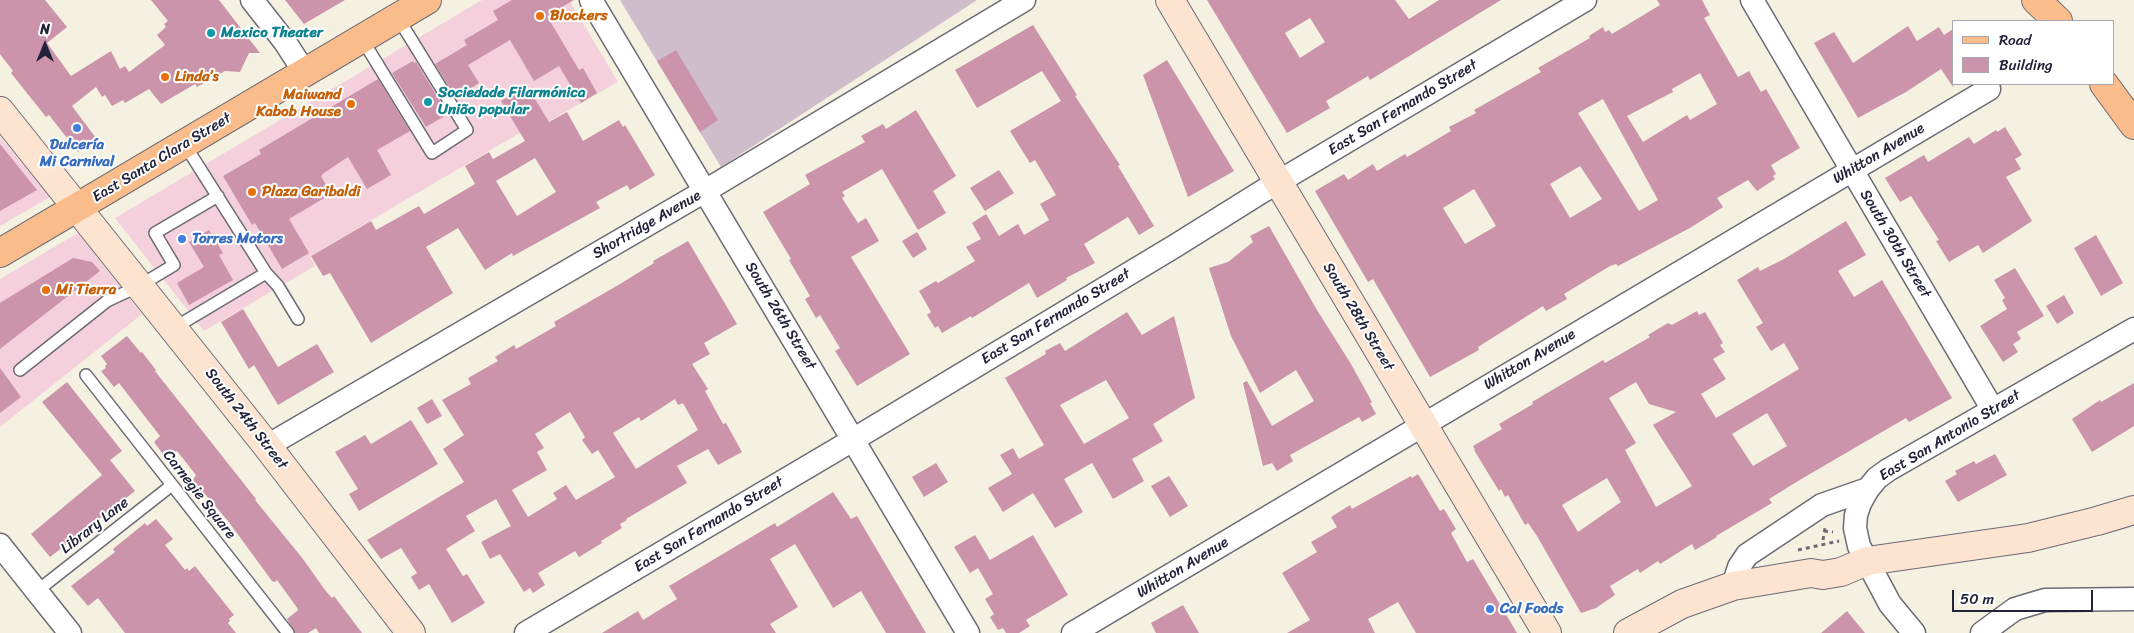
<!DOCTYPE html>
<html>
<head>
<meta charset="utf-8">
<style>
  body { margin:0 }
  #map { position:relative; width:2134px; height:633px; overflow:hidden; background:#f5f1e1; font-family:Sriracha,sans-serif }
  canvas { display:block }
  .legend { position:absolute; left:1952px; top:20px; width:162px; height:65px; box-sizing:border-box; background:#fff; border:1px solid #a7a7b1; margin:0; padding:6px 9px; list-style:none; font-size:15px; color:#22223b }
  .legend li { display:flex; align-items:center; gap:10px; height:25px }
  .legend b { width:25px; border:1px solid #a7a7b1 }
  .north { position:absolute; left:20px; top:20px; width:50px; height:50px; -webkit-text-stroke:4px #fff; paint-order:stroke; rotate:0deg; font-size:14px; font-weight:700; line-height:20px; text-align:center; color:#22223b }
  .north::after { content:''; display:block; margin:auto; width:18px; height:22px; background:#22223b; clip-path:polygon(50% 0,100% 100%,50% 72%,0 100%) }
  .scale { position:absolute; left:1952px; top:590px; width:141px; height:22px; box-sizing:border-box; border:2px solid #22223b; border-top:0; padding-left:6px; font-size:15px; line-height:18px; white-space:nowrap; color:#22223b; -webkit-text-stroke:4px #fff; paint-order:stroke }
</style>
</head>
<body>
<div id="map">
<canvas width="2134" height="633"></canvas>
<ul class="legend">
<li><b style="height:6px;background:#fabc8b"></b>Road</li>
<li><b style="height:14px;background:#cb94aa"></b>Building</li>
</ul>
<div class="north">N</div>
<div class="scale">50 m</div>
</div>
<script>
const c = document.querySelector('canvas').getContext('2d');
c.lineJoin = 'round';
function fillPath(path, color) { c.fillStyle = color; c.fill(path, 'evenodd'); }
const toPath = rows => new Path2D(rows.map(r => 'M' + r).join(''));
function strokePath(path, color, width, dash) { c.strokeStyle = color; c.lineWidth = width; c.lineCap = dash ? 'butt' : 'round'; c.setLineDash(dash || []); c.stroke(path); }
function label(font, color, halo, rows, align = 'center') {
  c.font = font + ' Sriracha,sans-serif'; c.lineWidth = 4; c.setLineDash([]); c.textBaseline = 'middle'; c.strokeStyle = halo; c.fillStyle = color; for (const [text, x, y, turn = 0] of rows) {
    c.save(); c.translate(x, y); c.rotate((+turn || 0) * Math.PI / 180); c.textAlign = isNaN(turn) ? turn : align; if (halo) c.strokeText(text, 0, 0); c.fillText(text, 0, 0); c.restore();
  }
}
fillPath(toPath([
  [482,0,569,0,618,82,551,120,518,134,310,256,315,266,204,331,115,218],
  [0,137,50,197,0,226],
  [78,233,142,314,0,427,0,279]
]), '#f4cfdc');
fillPath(toPath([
  [620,0,977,0,721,167]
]), '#d0bdcc');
fillPath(toPath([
  [0,0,45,0,67,27,47,43,71,76,111,51,120,69,125,66,129,72,165,45,157,35,166,27,164,24,168,21,151,0,219,0,260,53,249,53,240,72,225,71,197,87,195,84,161,104,149,89,125,103,123,100,112,106,105,95,102,97,96,87,72,106,96,138,78,152,49,115,46,117,11,73,13,71,0,54],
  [285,0,345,0,304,24],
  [512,0,574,0,547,16,579,70,583,68,597,93,581,103,559,66,534,81,510,40,468,65,479,83,456,98,435,64,467,45,464,40,498,20,493,11],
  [1207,0,1395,0,1409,19,1439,0,1501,0,1370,80,1368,76,1326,101,1330,108,1287,133],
  [1310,18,1325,42,1300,58,1285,33],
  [1657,0,1702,0,1710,15,1704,18,1738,77,1749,71,1761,92,1766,89,1800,148,1771,165,1776,174,1773,176,1775,179,1757,191,1748,180,1717,198,1723,207,1690,228,1618,266,1616,264,1610,266,1564,294,1567,299,1546,311,1543,306,1478,347,1479,350,1430,377,1373,279,1368,282,1315,191,1344,174,1348,180,1373,164,1377,171,1405,154,1407,157,1451,131,1449,127,1476,113,1474,110,1541,72,1538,68,1590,38,1589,36,1603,27,1605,32,1609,30,1612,34,1660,5],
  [1700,73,1717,104,1690,120,1687,115,1643,142,1627,116,1673,92,1672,89],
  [1603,99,1658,200,1639,211,1578,113],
  [1580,166,1602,199,1570,218,1550,184],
  [1474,189,1496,226,1465,244,1443,208],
  [1033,25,1077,95,1075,96,1120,165,1118,166,1154,226,1139,235,1128,217,1084,244,1095,263,1066,278,1067,280,1037,298,1029,283,972,318,971,316,942,333,938,326,935,328,927,315,931,312,919,291,936,281,938,283,975,261,966,247,981,239,972,223,986,214,999,236,1018,224,1024,235,1049,220,1040,204,1056,195,1035,160,1030,163,1010,131,1061,101,1042,71,977,108,955,70],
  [1908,26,1917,41,1939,27,1944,35,1953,29,1953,87,1941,69,1906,92,1858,118,1814,43,1834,32,1853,63],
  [676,50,718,120,700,132,657,61],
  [1167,60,1234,171,1188,197,1143,75],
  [413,61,414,63,416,62,448,114,426,127,392,73],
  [378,79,410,131,377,150,391,175,367,189,348,157,324,173,321,176,331,194,289,219,309,253,282,269,255,223,252,225,223,176,261,154,259,150],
  [527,86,549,122,567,112,583,141,619,120,623,127,625,125,655,175,630,190,627,185,596,202,600,208,513,256,512,253,485,270,458,228,426,247,453,293,371,343,330,273,323,276,311,256,371,221,376,230,419,206,424,214,475,184,465,166,489,152,493,159,525,141,501,101],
  [535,158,556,192,517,216,496,181],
  [916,110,956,176,933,191,946,213,918,230,882,169,842,192,845,196,842,198,858,223,866,218,879,241,851,257,910,354,857,386,835,351,840,348,820,315,816,318,805,299,810,296,789,260,791,259,763,212,810,184,805,175,865,142,861,136,883,124,886,129],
  [2005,127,2022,155,2015,159,2021,169,2006,177,2032,221,1983,253,1978,245,1949,262,1936,241,1939,240,1911,196,1900,202,1885,178,1924,155,1928,162,1969,137,1974,144,1996,130,1997,132],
  [0,144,37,190,0,211],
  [999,170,1014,193,985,211,970,188],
  [1846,221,1866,255,1838,271,1854,297,1882,280,1952,398,1909,422,1906,418,1803,478,1769,499,1772,503,1716,536,1717,537,1695,550,1692,544,1660,564,1658,561,1640,573,1638,569,1610,586,1615,595,1596,608,1581,613,1537,536,1528,523,1525,525,1508,495,1505,497,1501,489,1499,491,1474,450,1475,450,1473,446,1502,429,1499,424,1533,404,1532,402,1603,360,1605,363,1650,337,1648,335,1668,323,1672,325,1697,311,1699,315,1705,312,1723,343,1720,345,1725,352,1713,359,1726,379,1701,394,1716,418,1757,394,1799,369,1784,343,1771,351,1756,327,1763,323,1737,280,1758,267,1760,271,1784,259],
  [1636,382,1649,404,1676,412,1653,425,1692,486,1656,507,1625,450,1636,443,1609,398],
  [1767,413,1787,446,1753,466,1732,434],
  [1607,478,1621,502,1578,532,1562,505],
  [1269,226,1317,310,1351,364,1372,402,1370,403,1376,414,1362,422,1359,417,1290,455,1293,461,1277,471,1272,463,1263,466,1243,383,1247,381,1272,426,1314,401,1296,370,1260,393,1231,336,1209,268,1228,262,1253,242,1250,236],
  [209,230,223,253,219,255,233,280,189,305,177,283,204,267,189,242],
  [917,232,927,249,913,258,902,241],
  [2096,235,2123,283,2101,296,2074,248],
  [688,241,737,324,704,343,710,354,692,364,708,389,705,391,723,424,726,423,742,452,718,465,708,449,677,466,687,483,626,519,627,520,620,524,622,528,601,541,602,543,579,557,575,551,538,573,545,585,533,593,530,588,524,592,500,554,490,559,481,542,511,526,496,499,466,516,475,531,446,549,463,576,467,574,485,603,452,623,429,584,419,590,411,577,417,573,401,548,381,559,367,540,464,482,443,449,464,435,442,400,471,384,468,378,498,361,495,357,514,345,516,349,556,326,554,322,620,284,654,263,653,261],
  [675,399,678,405,683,403,698,430,636,469,613,433,639,417,641,421],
  [570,412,585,437,582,440,592,454,598,450,615,477,576,500,566,485,553,493,557,499,528,517,512,490,547,470,537,452,544,448,535,434],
  [73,258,92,262,100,271,0,349,0,303],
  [2015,268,2044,316,2017,332,2021,339,2013,344,2018,352,2003,362,1980,326,2007,309,2002,300,2005,298,1994,280],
  [2064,295,2074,313,2057,324,2046,306],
  [243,309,278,367,317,344,334,372,278,405,254,365,249,369,221,322],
  [1127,312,1142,335,1174,316,1195,398,1153,424,1163,441,1132,459,1144,481,1113,499,1092,463,1064,479,1083,512,1055,528,1033,493,1003,512,988,488,1012,474,1000,455,1013,448,1019,459,1044,445,1005,378,1046,354,1045,351,1060,343,1065,351],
  [1106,380,1129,418,1084,444,1060,405],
  [127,336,141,353,142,352,156,370,155,371,256,499,255,500,303,559,325,590,332,598,334,596,362,633,319,633,316,628,308,633,295,633,287,619,297,611,298,609,277,580,275,582,272,581,228,521,193,480,196,475,177,451,174,454,172,452,165,457,154,442,160,436,119,383,114,387,101,371,106,368,105,366,107,364,101,356],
  [0,368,21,397,0,413],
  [67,382,122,451,110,460,135,491,50,557,31,534,102,475,42,402],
  [2134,383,2134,426,2092,452,2072,419,2100,400,2101,402],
  [432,399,442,416,427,424,417,408],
  [411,420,438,464,359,511,349,494,358,489,335,452,365,435,371,444],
  [1995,454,2007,475,1958,502,1945,481,1957,474,1955,471,1974,461,1976,464],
  [936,463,948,482,924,497,912,477],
  [1418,474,1440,511,1444,509,1456,529,1451,533,1467,562,1473,559,1517,633,1416,633,1398,602,1368,619,1375,633,1287,633,1310,620,1282,573,1317,552,1311,542,1337,527,1331,517,1350,505,1352,509,1411,476,1412,478],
  [1169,476,1188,506,1170,517,1151,486],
  [833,492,851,519,857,516,926,633,886,633,861,591,833,608,795,544,770,559,798,607,770,624,776,633,602,633,638,611,643,620,677,599,669,586,775,523,777,527],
  [156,519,173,539,165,545,185,570,187,568,189,571,195,566,234,615,229,619,230,621,228,623,236,633,125,633,98,598,88,606,71,586,115,552,113,549,145,523,147,526],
  [975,535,990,560,1033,535,1068,595,1026,620,1030,626,1019,633,1006,633,1003,628,998,630,990,617,994,614,985,599,993,594,978,568,970,573,954,547],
  [1183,605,1199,633,1156,633,1151,623],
  [1847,611,1865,633,1821,633]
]), '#cb94aa');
const lane = toPath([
  [362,39,432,153,467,130,398,18],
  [266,273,278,286,298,319],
  [174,328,266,273,185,145],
  [20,370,107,301,139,286,174,265,155,233,218,196],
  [86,375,288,633],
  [37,591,172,485]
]);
const street = toPath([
  [252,0,285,42,305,73],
  [591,0,968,633],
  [1752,0,1993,410],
  [267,446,705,191,1024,0],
  [0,545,70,633],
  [1733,586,1739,567,1747,555,1822,505,1868,489],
  [526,633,836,450,1175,246,1263,191,1585,0],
  [1073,633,1989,89],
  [1914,633,1890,604,1859,546,1855,528,1856,515,1860,503,1868,489,1877,478,1888,470,2134,329],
  [1982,633,2015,609,2045,600,2134,599]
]);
const secondary = toPath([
  [1170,0,1547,633],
  [0,111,267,446,411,633],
  [1628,633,1682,604,1733,586,1811,573,1823,575,1841,572,1867,561,2028,538,2097,521,2134,510]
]);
const primary = toPath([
  [0,253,427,0]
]);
const highway = toPath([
  [2036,0,2058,21],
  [2104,84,2134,125]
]);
strokePath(lane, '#6c6a75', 14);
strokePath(street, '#6c6a75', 25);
strokePath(secondary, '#6c6a75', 30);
strokePath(primary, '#6c6a75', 30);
strokePath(highway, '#6c6a75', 30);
strokePath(toPath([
  [1824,531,1833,532],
  [1823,540,1825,528],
  [1798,550,1839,541]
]), '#6c6a75', 3, [4, 4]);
strokePath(lane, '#fff', 11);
strokePath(street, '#fff', 22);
strokePath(secondary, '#fde4d1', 28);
strokePath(primary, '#fabc8b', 28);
strokePath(highway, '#fabc8b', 28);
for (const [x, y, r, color] of [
  [540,16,5,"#e8710a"],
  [211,33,5,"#0f9aa8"],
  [165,77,5,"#e8710a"],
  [428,102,5,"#0f9aa8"],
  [351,104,5,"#e8710a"],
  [77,128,5,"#3f7fe0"],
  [252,192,5,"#e8710a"],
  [182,239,5,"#3f7fe0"],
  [46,290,5,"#e8710a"],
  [1490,609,5,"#3f7fe0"]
]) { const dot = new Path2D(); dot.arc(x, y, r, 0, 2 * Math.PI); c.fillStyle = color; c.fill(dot); strokePath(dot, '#fff', 2); }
label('bold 15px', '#c56008', '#fff', [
  ["Blockers",550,16],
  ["Linda’s",175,77],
  ["Maiwand",341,95,"right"],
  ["Kabob House",341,112,"right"],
  ["Plaza Garibaldi",262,192],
  ["Mi Tierra",56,290]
], 'left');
label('bold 15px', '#0d838f', '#fff', [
  ["Mexico Theater",221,33],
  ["Sociedade Filarmónica",438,93],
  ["União popular",438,110]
], 'left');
label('15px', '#22223b', '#fff', [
  ["East San Fernando Street",1403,108,-31],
  ["Whitton Avenue",1879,154,-31],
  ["East Santa Clara Street",162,158,-31],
  ["Shortridge Avenue",647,225,-30],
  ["South 30th Street",1895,244,59],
  ["South 26th Street",780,316,59],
  ["East San Fernando Street",1056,317,-31],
  ["South 28th Street",1358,317,59],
  ["Whitton Avenue",1530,360,-31],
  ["South 24th Street",246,419,52],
  ["East San Antonio Street",1950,436,-31],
  ["Carnegie Square",199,495,52],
  ["East San Fernando Street",709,525,-31],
  ["Library Lane",95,526,-38],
  ["Whitton Avenue",1183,568,-31]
]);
label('bold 15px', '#366cbe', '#fff', [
  ["Dulcería",77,145,"center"],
  ["Mi Carnival",77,162,"center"],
  ["Torres Motors",192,239],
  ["Cal Foods",1500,609]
], 'left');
</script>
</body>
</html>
